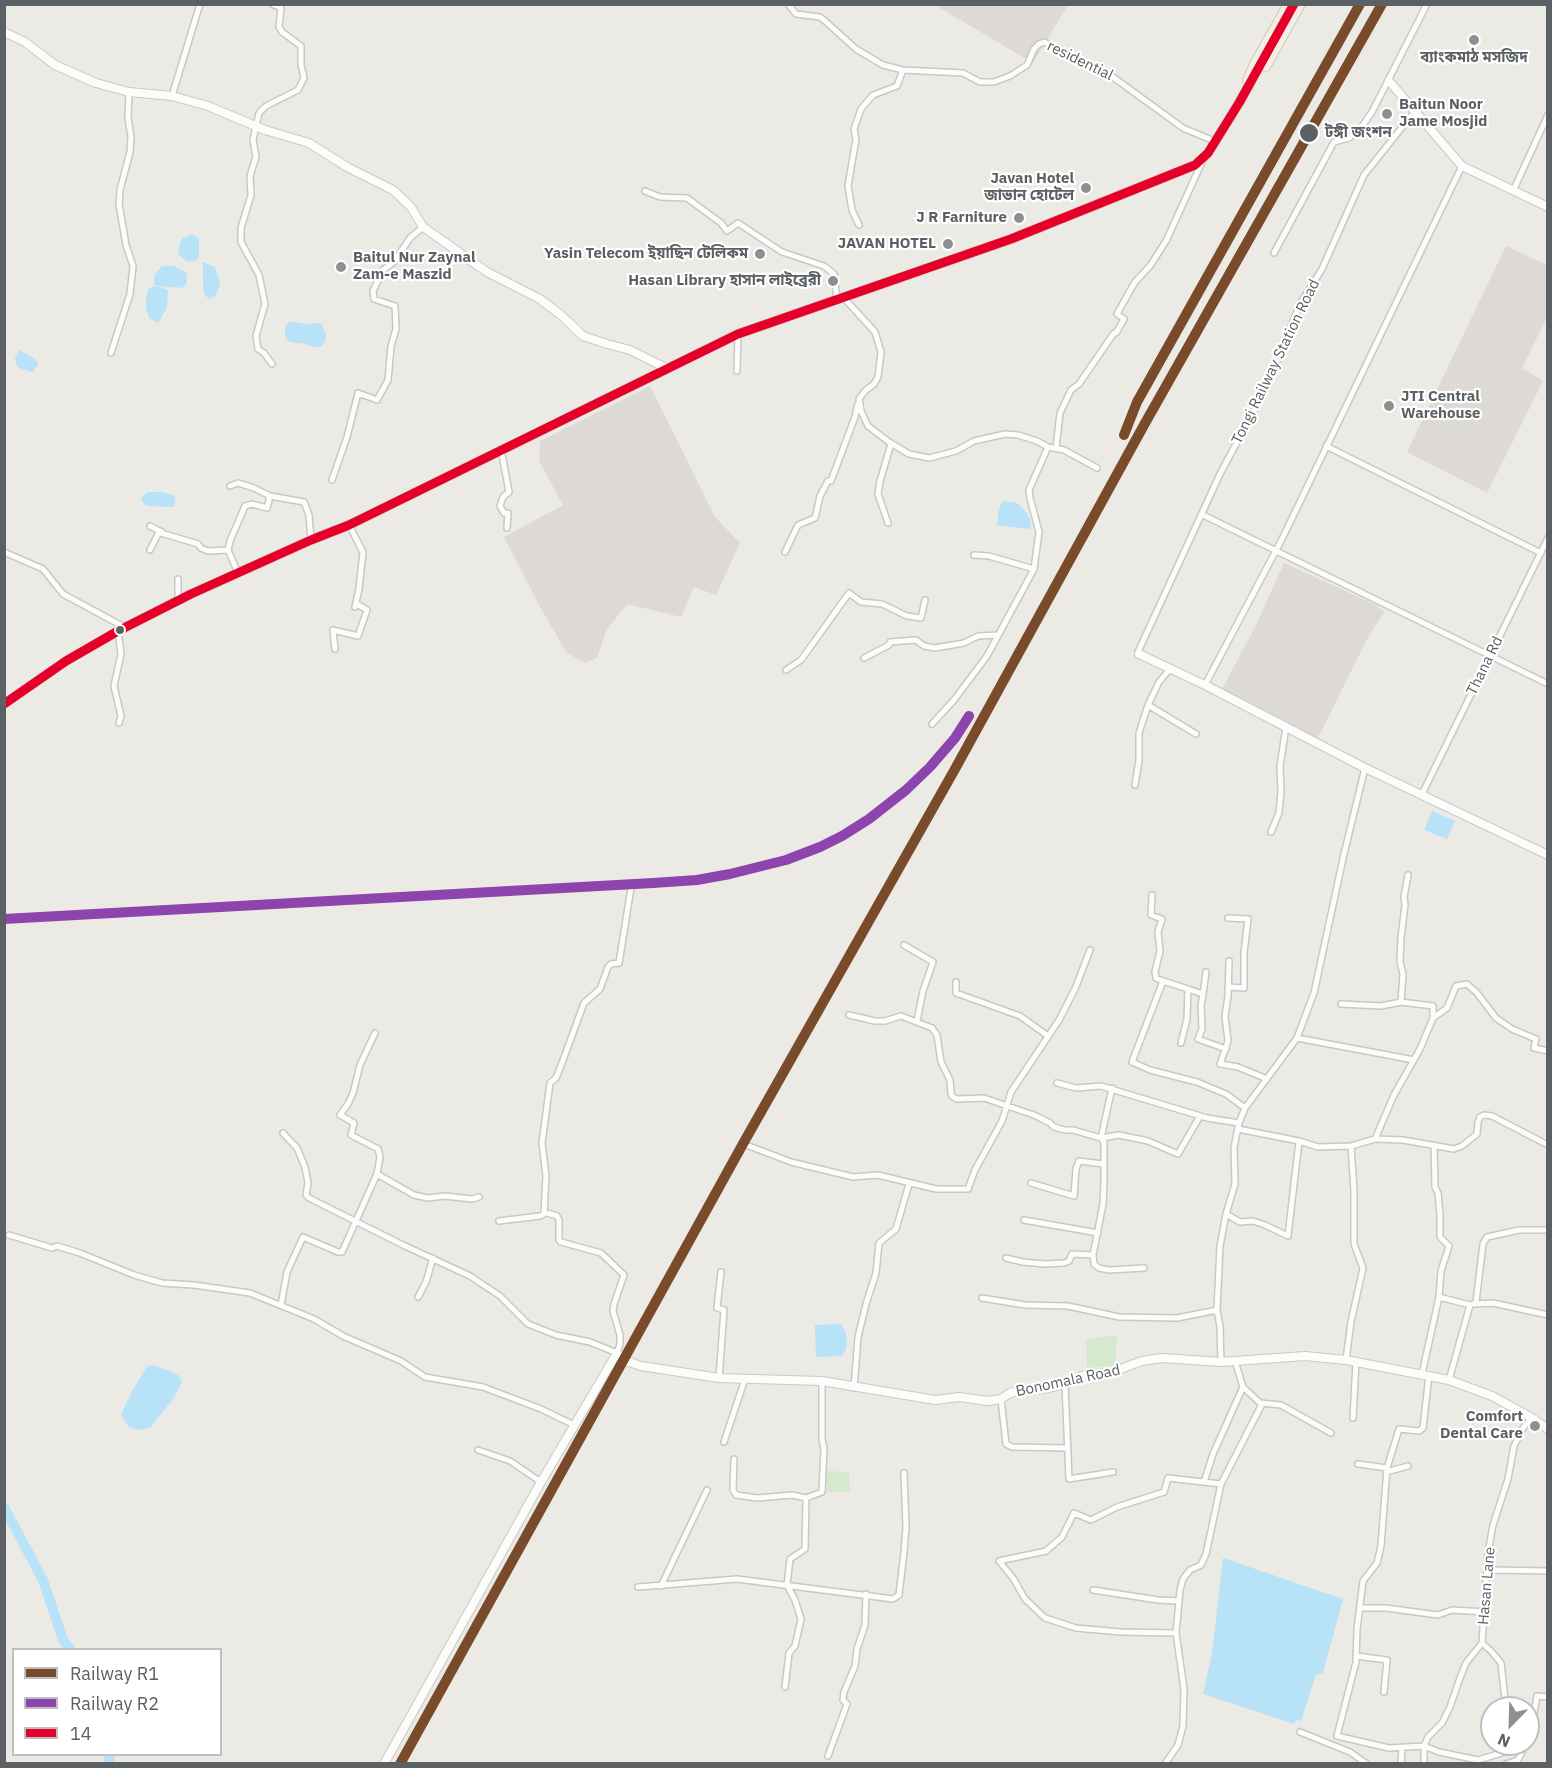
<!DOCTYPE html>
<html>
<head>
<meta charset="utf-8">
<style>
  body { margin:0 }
  #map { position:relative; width:1552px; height:1768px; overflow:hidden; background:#eceae5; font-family:"IBM Plex Sans",sans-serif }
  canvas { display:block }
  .frame { position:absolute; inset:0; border:6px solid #5a6064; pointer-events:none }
  .legend { position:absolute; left:12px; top:1648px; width:210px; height:108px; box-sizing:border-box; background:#fff; border:2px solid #bdbfc1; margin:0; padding:8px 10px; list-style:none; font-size:18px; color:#5a6064 }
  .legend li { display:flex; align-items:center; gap:12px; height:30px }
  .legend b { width:30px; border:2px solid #bdbfc1 }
  .north { position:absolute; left:1480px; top:1696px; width:60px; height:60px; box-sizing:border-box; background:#fff; border:2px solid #bdbfc1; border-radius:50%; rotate:203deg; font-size:16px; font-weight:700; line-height:24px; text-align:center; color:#5a6064 }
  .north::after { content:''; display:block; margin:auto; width:21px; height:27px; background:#8d9091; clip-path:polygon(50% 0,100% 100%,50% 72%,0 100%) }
</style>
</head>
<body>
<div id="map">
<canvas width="1552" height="1768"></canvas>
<div class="frame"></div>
<ul class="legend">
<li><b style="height:8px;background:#7a4b2a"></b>Railway R1</li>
<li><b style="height:8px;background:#8e44ad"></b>Railway R2</li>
<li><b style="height:8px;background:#e4002b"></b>14</li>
</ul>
<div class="north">N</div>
</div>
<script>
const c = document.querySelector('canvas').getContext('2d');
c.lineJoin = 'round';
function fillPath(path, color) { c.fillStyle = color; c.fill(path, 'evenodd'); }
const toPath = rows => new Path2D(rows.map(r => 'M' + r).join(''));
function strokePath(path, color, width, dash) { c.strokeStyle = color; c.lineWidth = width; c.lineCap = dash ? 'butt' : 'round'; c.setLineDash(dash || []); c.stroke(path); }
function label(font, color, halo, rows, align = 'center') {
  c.font = font + ' "IBM Plex Sans","Noto Sans Bengali",sans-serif'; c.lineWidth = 4.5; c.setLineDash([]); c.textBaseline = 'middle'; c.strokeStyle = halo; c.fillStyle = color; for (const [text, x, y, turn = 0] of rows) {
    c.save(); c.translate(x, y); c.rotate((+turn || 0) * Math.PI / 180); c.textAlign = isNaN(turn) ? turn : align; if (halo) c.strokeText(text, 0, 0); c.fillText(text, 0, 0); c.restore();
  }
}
fillPath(toPath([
  [935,5,1068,5,1033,63],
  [1506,246,1547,265,1547,317,1522,368,1543,381,1487,493,1407,452],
  [650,386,715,517,740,543,716,595,694,587,681,617,627,604,606,631,597,658,586,663,567,653,540,607,504,537,563,505,539,461,540,441],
  [1284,563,1376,605,1384,612,1365,643,1317,740,1220,693,1256,625]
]), '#dddad6');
fillPath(toPath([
  [1117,1335,1115,1365,1087,1369,1086,1340],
  [825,1471,849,1472,850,1492,827,1492]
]), '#d4e9ce');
fillPath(toPath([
  [191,234,199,238,199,257,195,261,187,262,179,255,178,250,182,239],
  [203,262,215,267,220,282,218,291,214,297,209,299,204,294,203,283],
  [164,266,173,266,186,272,187,283,182,288,158,286,168,290,167,307,159,322,156,322,149,318,146,308,146,297,149,288,157,286,154,284,155,274,161,267],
  [289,321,305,324,321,323,326,334,325,342,320,347,313,347,306,344,290,342,286,339,285,333,285,327],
  [20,350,37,361,38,364,33,372,19,368,16,364,15,358],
  [148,492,162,492,173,495,175,497,174,507,148,506,144,504,141,498],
  [1002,501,1017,503,1027,513,1031,522,1030,529,997,525,998,514],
  [1432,811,1455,821,1447,839,1424,830],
  [841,1324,845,1331,847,1341,846,1349,842,1356,816,1357,815,1325],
  [152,1365,170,1371,179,1376,182,1382,173,1399,150,1428,137,1430,128,1426,121,1414,132,1391,147,1366],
  [1223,1558,1343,1599,1323,1673,1316,1675,1301,1721,1296,1720,1294,1724,1203,1694,1212,1653]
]), '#b8e2f7');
strokePath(toPath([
  [4,1507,43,1580,63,1640,71,1650],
  [109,1754,110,1764]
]), '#b8e2f7', 10);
const street = toPath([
  [788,4,796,14,820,17,824,20,856,49,883,65,903,70,963,73,980,82,994,82,1010,76,1027,65,1034,49,1039,44,1044,42,1106,72,1183,128,1214,141],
  [172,96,200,4],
  [645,191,660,197,687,198,721,223,727,231,738,223,782,252,824,266,834,274,837,299],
  [1513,191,1548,115],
  [859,225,852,210,848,186,856,139,854,129,861,109,873,95,897,86,903,70],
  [1274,253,1334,142,1349,138,1361,128,1372,112,1427,4],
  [843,297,875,332,881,352,878,377,874,384,865,391,859,399,861,411,868,426,889,442,909,454,929,458,956,451,974,441,1005,434,1018,435,1037,441,1048,447,1064,450,1097,468],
  [111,353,130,294,133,266,126,245,119,204,120,190,130,152,131,137,128,118,129,92],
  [272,364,264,353,258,349,256,336,265,304,259,275,241,242,241,228,251,195,250,176,256,157,253,140,259,113,266,106,298,90,304,78,301,65,301,46,282,32,279,27,281,8,272,4],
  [737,371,738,334],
  [1326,446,1541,553],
  [1056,448,1060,413,1071,390,1079,384,1114,333,1116,333,1124,319,1117,314,1135,282,1150,266,1166,241,1203,160],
  [501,449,509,492,503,497,500,506,504,513,508,513,507,528],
  [332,480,347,437,358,393,377,400,388,380,391,346,396,329,395,306,374,299,373,291,383,270,394,262,410,238,423,227],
  [230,486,238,483,254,488,270,496,304,502,309,515,311,540],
  [1203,515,1548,684],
  [888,523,878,494,880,481,891,444],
  [349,525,363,552,359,589,355,607],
  [150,526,162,532],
  [150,550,158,534,161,533,198,544,201,548,208,551,228,550],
  [4,552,43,569,63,594,126,628],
  [785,552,798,525,815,518,820,496,828,481,831,481,855,417,858,404],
  [974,555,989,556,1034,569],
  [238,573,228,550,230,541,245,506,252,504,267,508,270,496],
  [178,579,178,601],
  [118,631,121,654,114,686,121,716,119,723],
  [335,649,333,630,358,636,367,610,357,604],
  [1139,654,1138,652,1220,474,1266,388,1300,304,1322,269,1364,175,1415,111],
  [864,658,889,645,890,642,916,640,924,646,935,648,964,643,978,636,998,635],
  [786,670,801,660,849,593,861,602,882,604,907,616,921,618,925,600],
  [1205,685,1282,539,1462,166],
  [1148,705,1196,734],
  [932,724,954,700,987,656,1034,569,1039,532,1030,498,1029,490,1048,447],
  [1135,785,1139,760,1139,733,1148,705,1159,682,1170,669],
  [1422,794,1548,538],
  [1271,832,1279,813,1281,791,1280,766,1286,727],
  [1152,895,1151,915,1162,919,1158,932,1160,951,1155,972,1156,978,1163,981,1132,1062,1150,1070,1197,1082,1226,1094,1245,1108],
  [1228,918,1248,919,1244,953,1244,988,1228,987],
  [904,945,933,962,923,991,917,1021],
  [1229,961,1228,996,1225,1016,1228,1041,1220,1064,1238,1067,1267,1079],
  [1163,981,1188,989,1187,1019,1181,1043],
  [956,982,956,993,1020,1016,1048,1036],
  [1188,989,1203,994,1201,1005,1202,1029,1198,1039,1226,1049],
  [1203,994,1206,972],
  [1401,1002,1403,974,1400,962,1401,938,1405,905,1404,897,1408,875],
  [1341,1004,1381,1006,1401,1002,1433,1006,1433,1018],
  [849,1015,875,1021,885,1021,901,1016,932,1028,937,1035,941,1062,950,1080,951,1094,953,1097,957,1099,984,1098,1034,1115,1050,1123,1054,1127,1065,1130,1073,1130,1101,1138,1112,1088],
  [375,1033,360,1065,353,1093,348,1104,340,1115,354,1123,351,1135,378,1149,380,1157,377,1174],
  [1297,1038,1414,1060],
  [1057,1083,1076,1088,1101,1086,1207,1118,1239,1123],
  [1238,1129,1299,1141,1318,1147,1351,1146,1375,1139,1403,1140,1454,1149,1462,1146,1477,1134,1478,1122,1480,1117,1484,1115,1492,1116,1548,1145],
  [283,1133,297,1148,305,1167,308,1183,306,1195,309,1198,403,1245,470,1276,500,1296,528,1324,556,1335,590,1342,617,1353,620,1344,620,1335,613,1311,614,1304,624,1275,601,1253,561,1242,559,1240,559,1220,557,1216,544,1212],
  [1375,1139,1394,1095,1420,1049,1433,1018,1447,1008,1456,986,1467,984,1477,993,1496,1018,1512,1029,1536,1039,1534,1048,1548,1051],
  [1434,1145,1435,1187,1438,1193,1440,1215,1440,1237,1449,1246,1441,1271,1439,1297,1470,1305,1449,1380],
  [749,1146,791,1162,853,1177,878,1175,936,1189,968,1189,975,1170,1002,1121,1011,1092,1059,1020,1075,989,1090,950],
  [1031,1183,1074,1196,1076,1169,1079,1161,1103,1164],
  [1226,1214,1240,1222,1253,1221,1265,1225,1288,1236,1299,1141],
  [1024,1220,1098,1233],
  [499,1221,540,1216,544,1214,546,1176,542,1143,550,1083,556,1078,562,1063,584,1003,600,989,608,967,611,964,619,963,631,888],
  [9,1235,52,1248,57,1246,80,1253,134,1275,162,1283,194,1285,250,1293,314,1319,343,1336,401,1361,425,1377,483,1387,541,1409,574,1425],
  [1006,1258,1023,1262,1045,1264,1064,1263,1069,1261,1072,1254,1093,1255],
  [1144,1268,1109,1270,1099,1268,1094,1264,1093,1255,1103,1204,1104,1182,1104,1142,1101,1138,1119,1135,1148,1141,1178,1154,1200,1116],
  [418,1297,426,1282,433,1258],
  [982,1298,1025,1305,1068,1306,1119,1317,1177,1318,1217,1310],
  [1476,1302,1483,1244,1487,1237,1519,1230,1548,1230],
  [1473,1304,1493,1303,1548,1315],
  [281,1305,287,1272,303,1237,338,1252,342,1252,377,1174,414,1195,428,1198,445,1196,472,1199,479,1197],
  [1346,1360,1351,1322,1363,1268,1354,1244,1354,1191,1351,1146],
  [1221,1362,1220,1327,1217,1310,1220,1246,1226,1214,1235,1184,1234,1147,1239,1123,1245,1108,1297,1038,1314,993,1344,854,1365,768],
  [1422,1374,1439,1297],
  [1429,1375,1423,1428,1419,1431,1399,1429,1387,1468,1381,1546,1377,1563,1363,1581,1357,1629,1356,1662,1337,1736,1389,1748,1424,1746,1439,1752,1478,1760,1508,1751,1521,1744],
  [719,1378,724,1310,717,1308,721,1272],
  [1065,1384,1069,1479,1113,1472],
  [854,1388,858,1337,866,1304,876,1273,879,1243,896,1229,909,1184],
  [1001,1399,1006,1444,1012,1447,1068,1448],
  [1260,1403,1281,1405,1331,1433],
  [1353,1418,1356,1362],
  [724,1442,745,1379],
  [478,1450,510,1461,541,1482],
  [734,1459,733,1490,736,1495,757,1498,792,1495,806,1498],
  [1358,1464,1387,1468],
  [1386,1472,1408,1466],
  [1204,1482,1213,1454,1243,1387],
  [1488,1572,1492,1570,1548,1571],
  [661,1586,707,1490],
  [638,1587,737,1579,893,1599,899,1595,904,1552,906,1527,904,1473],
  [1093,1590,1158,1600,1179,1601],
  [1360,1608,1386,1608,1438,1615,1452,1610,1485,1612],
  [1176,1633,1120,1632,1076,1628,1045,1618,1025,1599,1013,1578,999,1561,1046,1551,1062,1537,1074,1513,1091,1520,1117,1507,1164,1492,1168,1478,1221,1484],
  [1482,1643,1491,1651,1501,1663,1506,1708],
  [1356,1656,1387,1660,1384,1692],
  [785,1687,789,1653,795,1646,801,1619,795,1600,787,1585,790,1559,805,1549,806,1498,822,1492,824,1449,822,1439,822,1381],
  [1300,1732,1350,1752,1367,1764],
  [1528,1732,1532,1725,1537,1696,1548,1697],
  [828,1756,847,1704,843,1700,844,1692,855,1666,857,1649,865,1625,866,1594],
  [1165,1764,1178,1745,1183,1726,1184,1689,1176,1633,1180,1590,1183,1579,1190,1570,1201,1565,1206,1554,1221,1484,1261,1406,1260,1403,1243,1387,1235,1361],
  [1401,1764,1402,1748],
  [1424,1764,1424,1746,1428,1737,1442,1723,1450,1707,1460,1678,1466,1663,1482,1643,1488,1553,1493,1525,1508,1479,1514,1446,1523,1428,1532,1418],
  [1506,1764,1518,1760,1522,1752,1521,1745]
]);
const secondary = toPath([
  [4,32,25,42,55,65,96,83,129,92,172,96,208,106,265,130,309,143,347,167,393,190,411,207,423,227,487,272,540,299,561,315,583,336,607,344,630,350,666,368],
  [1389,81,1462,166,1548,207],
  [1139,654,1205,685,1365,768,1548,855],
  [384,1764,541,1482,617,1353,623,1360,641,1366,719,1378,822,1381,935,1400,959,1397,988,1401,1001,1399,1010,1393,1018,1391,1043,1389,1065,1384,1081,1376,1112,1372,1142,1361,1162,1358,1221,1362,1305,1356,1346,1360,1449,1380,1492,1396,1532,1418,1548,1429]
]);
const primary = toPath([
  [1266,67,1301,4],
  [1247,80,1254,64,1288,4],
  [4,704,66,661,118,631,191,594,311,540,349,525,738,334,1011,239,1195,165,1208,153,1239,103,1294,4]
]);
strokePath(street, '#c8c8c8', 8);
strokePath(secondary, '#c9c9c9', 10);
strokePath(primary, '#d6c8b0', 10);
strokePath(street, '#fcfcfb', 5);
strokePath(secondary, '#fcfcfb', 8);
strokePath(primary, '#f2efe7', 8);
strokePath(toPath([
  [4,704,66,661,118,631,191,594,311,540,349,525,738,334,1011,239,1195,165,1208,153,1239,103,1294,4]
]), '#e4002b', 9);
strokePath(toPath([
  [1124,435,1137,402,1360,4],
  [400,1764,744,1142,955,769,1144,425,1382,4]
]), '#7a4b2a', 10);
strokePath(toPath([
  [4,919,653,883,697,880,730,874,786,860,820,847,842,836,869,819,906,790,930,767,955,738,969,716]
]), '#8e44ad', 10);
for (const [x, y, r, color] of [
  [1474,40,6,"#8d9091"],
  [1387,114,6,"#8d9091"],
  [1309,133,10,"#5a6064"],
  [1086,188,6,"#8d9091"],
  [1019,218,6,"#8d9091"],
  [948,244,6,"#8d9091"],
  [760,254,6,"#8d9091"],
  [341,267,6,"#8d9091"],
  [833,281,6,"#8d9091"],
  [1389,406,6,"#8d9091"],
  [120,630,5,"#5a6064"],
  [1535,1426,6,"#8d9091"]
]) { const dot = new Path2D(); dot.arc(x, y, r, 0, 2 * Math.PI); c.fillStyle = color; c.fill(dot); strokePath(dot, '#fff', 2); }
label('bold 15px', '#5a6064', '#fff', [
  ["ব্যাংকমাঠ মসজিদ",1474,58,"center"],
  ["Baitun Noor",1399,105,"left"],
  ["Jame Mosjid",1399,122,"left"],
  ["Javan Hotel",1074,179],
  ["জাভান হোটেল",1074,196],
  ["J R Farniture",1007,218],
  ["JAVAN HOTEL",936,244],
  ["Yasin Telecom ইয়াছিন টেলিকম",748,254],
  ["Baitul Nur Zaynal",353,258,"left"],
  ["Zam-e Maszid",353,275,"left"],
  ["Hasan Library হাসান লাইব্রেরী",821,281],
  ["JTI Central",1401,397,"left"],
  ["Warehouse",1401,414,"left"],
  ["Comfort",1523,1417],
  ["Dental Care",1523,1434]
], 'right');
label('15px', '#5a6064', '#fff', [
  ["residential",1080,61,26],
  ["Tongi Railway Station Road",1276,362,-64],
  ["Thana Rd",1485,666,-64],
  ["Bonomala Road",1068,1381,-12],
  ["Hasan Lane",1487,1586,-85]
]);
label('bold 15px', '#5a6064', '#fff', [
  ["টঙ্গী জংশন",1325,133]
], 'left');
</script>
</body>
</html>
